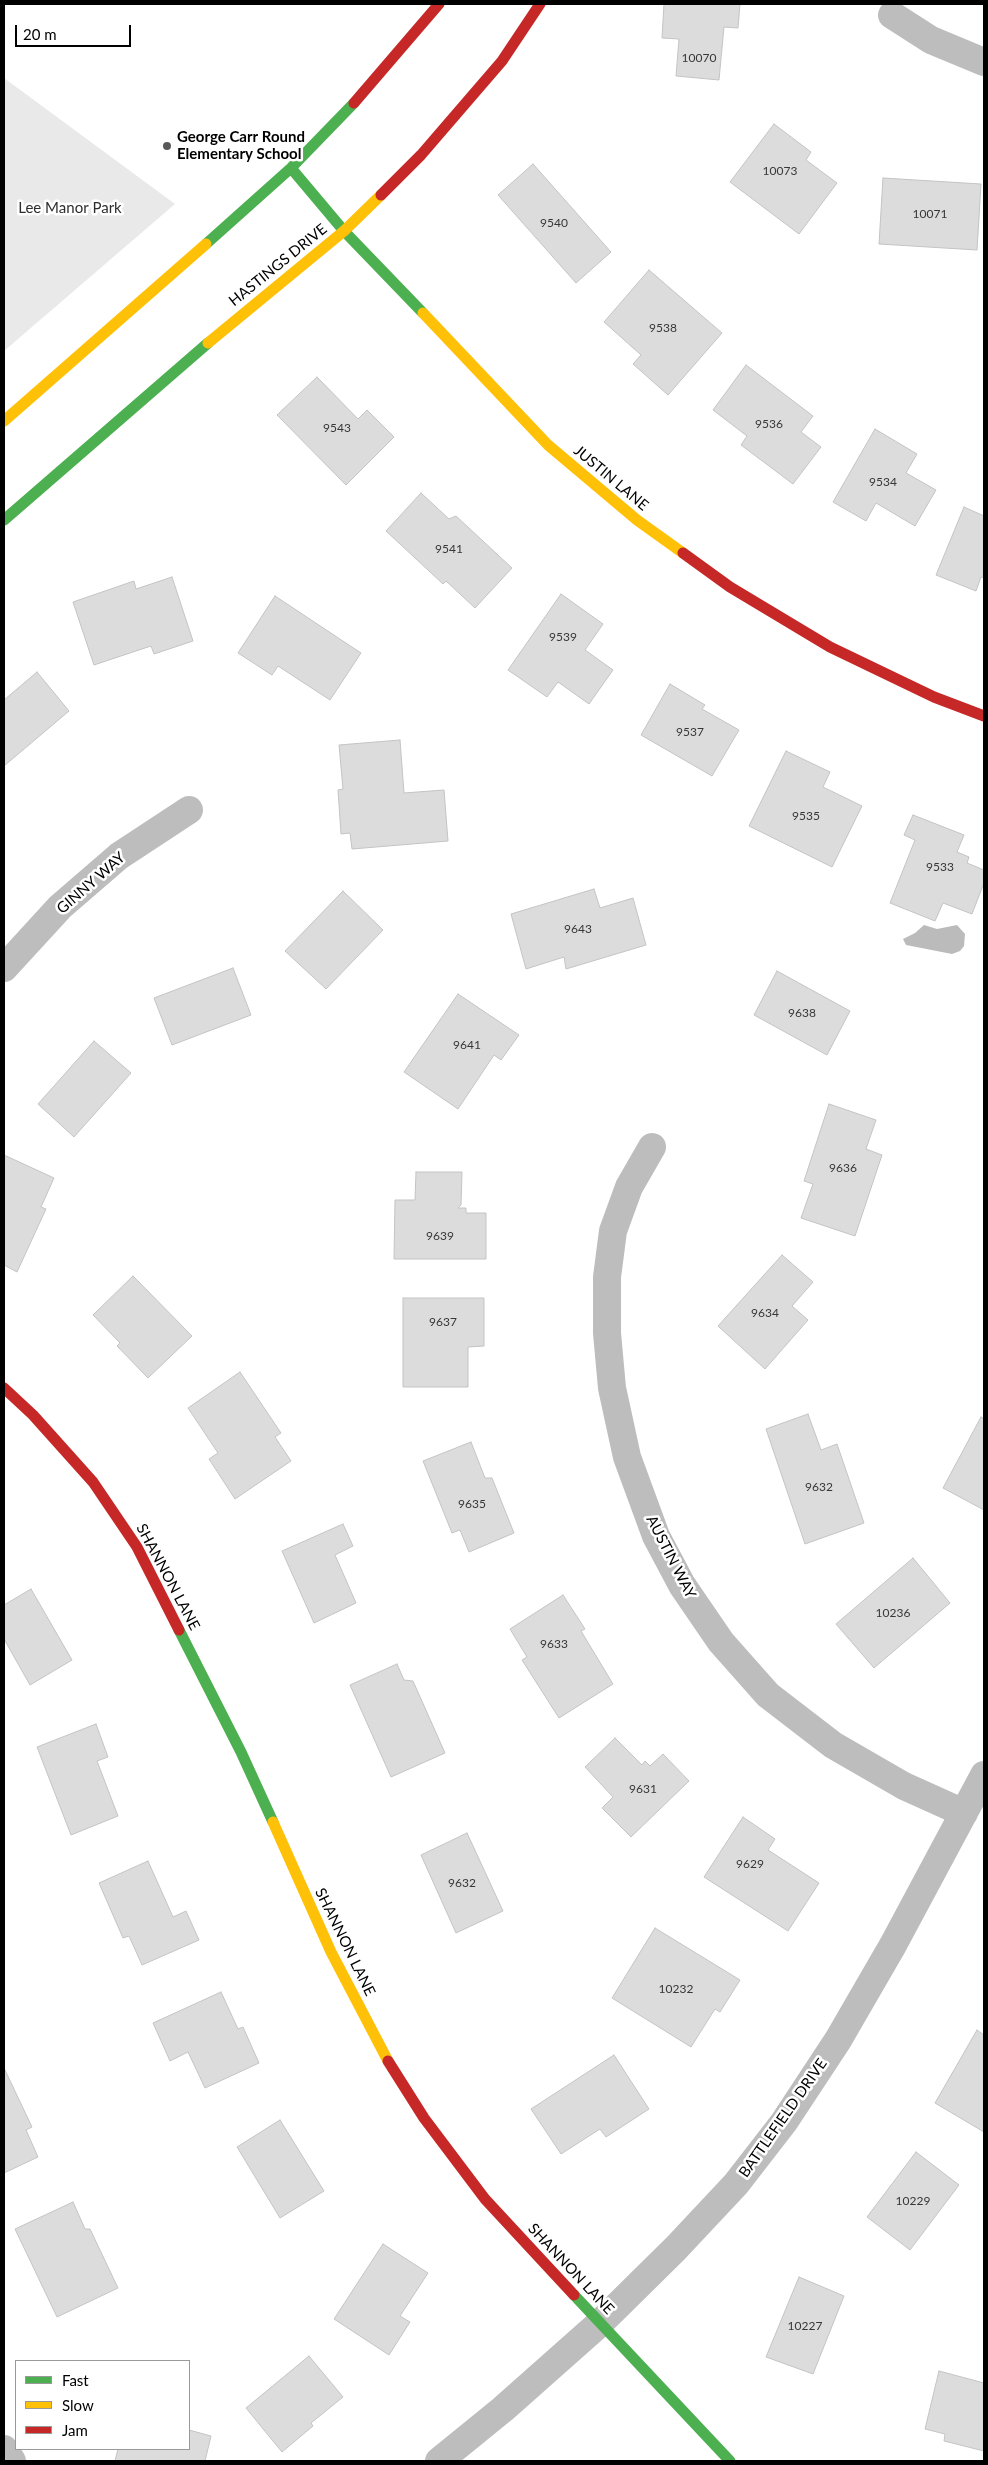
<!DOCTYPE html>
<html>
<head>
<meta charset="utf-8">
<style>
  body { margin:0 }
  #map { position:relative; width:988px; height:2465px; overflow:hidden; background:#fff; font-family:Lato,sans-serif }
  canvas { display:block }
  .frame { position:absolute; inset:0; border:5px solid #000; pointer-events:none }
  .legend { position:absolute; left:15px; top:2360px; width:175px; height:90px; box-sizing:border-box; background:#fff; border:1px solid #999; margin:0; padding:6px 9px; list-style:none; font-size:15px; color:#000 }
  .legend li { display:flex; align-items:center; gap:10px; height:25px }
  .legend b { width:25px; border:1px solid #999 }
  .scale { position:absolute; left:15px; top:25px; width:116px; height:22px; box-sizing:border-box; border:2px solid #000; border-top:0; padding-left:6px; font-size:15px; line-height:18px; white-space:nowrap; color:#000; -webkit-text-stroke:4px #fff; paint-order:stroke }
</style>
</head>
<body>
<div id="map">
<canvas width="988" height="2465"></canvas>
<div class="frame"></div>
<ul class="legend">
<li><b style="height:6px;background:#4caf50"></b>Fast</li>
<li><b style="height:6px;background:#ffc107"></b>Slow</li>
<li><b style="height:6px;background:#c62828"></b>Jam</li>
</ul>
<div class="scale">20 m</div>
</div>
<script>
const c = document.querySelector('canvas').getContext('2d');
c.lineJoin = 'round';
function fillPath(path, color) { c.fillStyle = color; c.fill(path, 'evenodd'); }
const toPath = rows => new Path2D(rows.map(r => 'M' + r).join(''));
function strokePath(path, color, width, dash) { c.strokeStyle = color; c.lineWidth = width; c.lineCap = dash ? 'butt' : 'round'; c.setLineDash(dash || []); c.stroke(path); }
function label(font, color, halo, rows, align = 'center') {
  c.font = font + ' Lato,sans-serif'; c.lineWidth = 5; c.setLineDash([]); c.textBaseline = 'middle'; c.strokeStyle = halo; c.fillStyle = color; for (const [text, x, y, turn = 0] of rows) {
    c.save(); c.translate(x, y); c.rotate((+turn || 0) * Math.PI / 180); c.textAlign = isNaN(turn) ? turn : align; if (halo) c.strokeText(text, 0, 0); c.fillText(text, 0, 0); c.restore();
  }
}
fillPath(toPath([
  [4,78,175,204,4,351]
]), '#e9e9e9');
fillPath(toPath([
  [924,925,937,929,957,925,965,934,964,946,960,951,952,954,906,945,903,939,915,933]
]), '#bbb');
const building = toPath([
  [664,4,740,4,738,28,724,27,719,80,676,76,679,39,662,38,664,4],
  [774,124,811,152,806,160,837,183,799,234,730,182,774,124],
  [533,164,611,252,576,283,498,195,533,164],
  [883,178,981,184,977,250,879,244,883,178],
  [649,270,722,333,668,395,633,364,641,355,604,322,649,270],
  [746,365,813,416,801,432,821,447,793,484,741,445,747,436,713,410,746,365],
  [317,377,358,419,367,410,394,437,346,485,277,415,317,377],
  [875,429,917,454,906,473,936,490,915,526,876,503,866,521,833,502,875,429],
  [421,493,449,519,456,516,512,568,475,608,446,581,443,584,386,531,421,493],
  [964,507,984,516,984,578,981,577,976,591,936,575,964,507],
  [172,577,193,641,154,654,151,646,94,665,73,602,134,581,136,589,172,577],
  [561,594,603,624,585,650,613,670,589,704,558,682,547,697,508,670,561,594],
  [275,596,361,653,330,700,278,666,272,675,238,653,275,596],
  [37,672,69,711,4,766,4,700,37,672],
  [670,684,705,705,702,709,739,730,712,776,641,735,670,684],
  [400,740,404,793,444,790,448,841,352,849,350,833,341,834,338,790,343,789,339,745,400,740],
  [786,751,830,772,823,787,862,806,832,867,749,826,786,751],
  [913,815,964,835,957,852,969,857,967,863,984,870,984,883,972,914,943,903,935,921,890,903,915,840,904,835,913,815],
  [594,889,600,908,633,898,646,945,566,969,564,957,526,969,511,914,594,889],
  [343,891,383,930,326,989,285,951,343,891],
  [233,968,251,1015,172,1045,154,998,233,968],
  [777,971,850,1011,827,1055,754,1015,777,971],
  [458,994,519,1035,501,1060,494,1055,458,1109,404,1072,458,994],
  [94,1041,131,1073,74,1137,38,1104,94,1041],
  [829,1104,876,1120,866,1149,882,1155,855,1236,801,1218,813,1184,804,1181,829,1104],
  [4,1155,54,1178,41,1207,46,1209,17,1272,4,1265,4,1155],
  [416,1172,462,1172,461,1205,458,1208,466,1208,466,1213,486,1213,486,1259,394,1259,395,1200,415,1200,416,1172],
  [782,1255,813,1282,792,1306,808,1320,765,1369,718,1326,782,1255],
  [133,1276,192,1336,148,1378,117,1346,120,1343,93,1315,133,1276],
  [403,1298,484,1298,484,1346,468,1347,468,1387,403,1387,403,1298],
  [240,1372,281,1433,275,1437,291,1461,235,1499,209,1459,218,1453,188,1408,240,1372],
  [808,1414,821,1450,837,1444,864,1523,805,1544,766,1429,808,1414],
  [981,1417,984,1419,984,1510,943,1488,981,1417],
  [471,1442,485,1478,492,1478,514,1533,469,1552,460,1530,452,1533,423,1461,471,1442],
  [343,1524,353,1546,335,1555,356,1603,314,1623,282,1551,343,1524],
  [913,1558,950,1603,874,1668,836,1624,913,1558],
  [31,1589,72,1660,30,1685,4,1639,4,1605,31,1589],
  [563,1595,585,1629,581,1631,613,1684,559,1718,522,1660,527,1657,510,1629,563,1595],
  [397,1664,404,1680,413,1681,445,1753,391,1777,350,1685,397,1664],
  [96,1724,108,1757,97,1761,118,1816,71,1835,37,1747,96,1724],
  [615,1738,642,1765,645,1761,650,1766,663,1754,689,1781,631,1837,602,1808,613,1797,585,1767,615,1738],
  [743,1817,775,1839,768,1850,819,1883,788,1931,704,1877,743,1817],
  [467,1833,503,1911,456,1933,421,1855,467,1833],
  [148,1861,173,1917,186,1911,199,1940,142,1965,129,1936,123,1938,99,1883,148,1861],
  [655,1928,740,1980,720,2012,715,2009,691,2047,612,1998,655,1928],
  [221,1992,238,2029,243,2027,259,2063,205,2088,188,2052,170,2061,153,2023,221,1992],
  [977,2030,984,2035,984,2132,935,2103,977,2030],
  [614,2055,649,2109,606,2137,600,2129,561,2154,531,2109,614,2055],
  [4,2068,32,2127,26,2130,38,2157,4,2173,4,2068],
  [280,2120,324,2191,280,2218,237,2147,280,2120],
  [916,2152,959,2185,910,2250,867,2217,916,2152],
  [73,2202,85,2229,90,2229,118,2288,57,2317,15,2229,73,2202],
  [383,2244,428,2273,400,2316,410,2322,389,2355,334,2319,383,2244],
  [799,2277,844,2296,813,2374,766,2357,799,2277],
  [309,2356,343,2397,311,2423,313,2426,282,2452,246,2408,309,2356],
  [939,2371,984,2383,984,2451,944,2441,945,2434,925,2429,939,2371],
  [189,2430,211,2436,205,2461,115,2461,118,2449,189,2449,189,2430]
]);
fillPath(building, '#dcdcdc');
strokePath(building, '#c4c4c4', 1);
strokePath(toPath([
  [892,15,931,40,984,62],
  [4,968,60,907,119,856,189,810],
  [652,1147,629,1187,613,1231,607,1277,607,1333,612,1388,627,1457,656,1536,682,1585,721,1642,768,1695,833,1745,904,1786,964,1813],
  [4,2449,12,2461],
  [439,2461,503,2409,600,2323,676,2248,736,2184,784,2122,838,2040,893,1945,984,1775]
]), '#bdbdbd', 28);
strokePath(toPath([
  [291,168,344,231,423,313],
  [206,244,291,168,354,103],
  [4,520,208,343],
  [179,1630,241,1752,273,1822],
  [574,2295,730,2461]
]), '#4caf50', 11);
strokePath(toPath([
  [423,313,548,445,637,520,683,553],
  [208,343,344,231,381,195],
  [4,421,206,244],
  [273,1822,331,1952,388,2061]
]), '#ffc107', 11);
strokePath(toPath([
  [354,103,439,4],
  [381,195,421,155,502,61,540,4],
  [683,553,730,587,830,647,934,697,984,716],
  [4,1388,33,1415,93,1482,137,1547,179,1630],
  [388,2061,424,2118,485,2199,574,2295]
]), '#c62828', 11);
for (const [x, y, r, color] of [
  [167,146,5,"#595959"]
]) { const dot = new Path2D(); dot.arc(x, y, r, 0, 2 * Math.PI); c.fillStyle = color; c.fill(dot); strokePath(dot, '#fff', 2); }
label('12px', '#373737', null, [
  ["10070",699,58],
  ["10073",780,171],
  ["10071",930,214],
  ["9540",554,223],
  ["9538",663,328],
  ["9536",769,424],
  ["9543",337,428],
  ["9534",883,482],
  ["9541",449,549],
  ["9539",563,637],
  ["9537",690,732],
  ["9535",806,816],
  ["9533",940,867],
  ["9643",578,929],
  ["9638",802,1013],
  ["9641",467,1045],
  ["9636",843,1168],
  ["9639",440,1236],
  ["9634",765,1313],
  ["9637",443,1322],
  ["9632",819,1487],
  ["9635",472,1504],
  ["10236",893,1613],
  ["9633",554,1644],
  ["9631",643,1789],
  ["9629",750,1864],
  ["9632",462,1883],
  ["10232",676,1989],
  ["10229",913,2201],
  ["10227",805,2326]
]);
label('bold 15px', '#000', '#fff', [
  ["George Carr Round",177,137],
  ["Elementary School",177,154]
], 'left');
label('15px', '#2e2e2e', '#fff', [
  ["Lee Manor Park",70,208]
]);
label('15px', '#000', '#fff', [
  ["HASTINGS DRIVE",278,265,-39],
  ["JUSTIN LANE",611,478,40],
  ["GINNY WAY",91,883,-41],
  ["AUSTIN WAY",671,1557,63],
  ["SHANNON LANE",168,1577,62],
  ["SHANNON LANE",345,1942,64],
  ["BATTLEFIELD DRIVE",783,2118,-55],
  ["SHANNON LANE",571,2269,47]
]);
</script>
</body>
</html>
